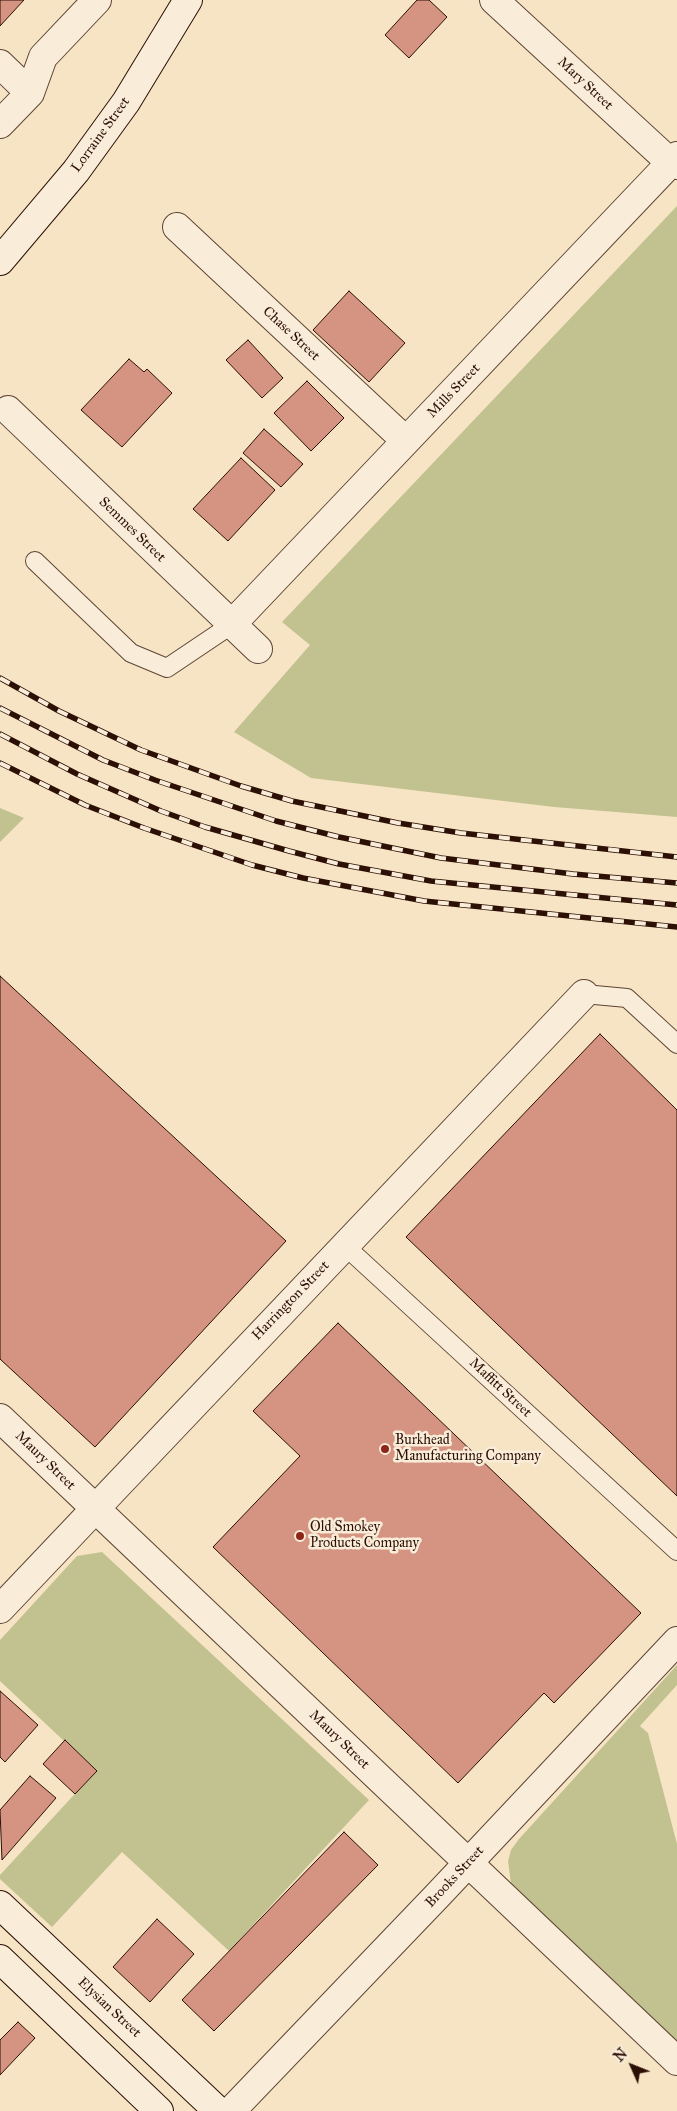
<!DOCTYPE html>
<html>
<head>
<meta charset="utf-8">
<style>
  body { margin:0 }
  #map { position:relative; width:677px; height:2111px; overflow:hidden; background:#f6e4c4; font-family:"IM FELL Great Primer",serif }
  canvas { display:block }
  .north { position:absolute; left:607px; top:2041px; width:50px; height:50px; -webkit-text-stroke:4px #f9edd9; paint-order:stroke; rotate:314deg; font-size:14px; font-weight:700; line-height:20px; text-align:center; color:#2c0f05 }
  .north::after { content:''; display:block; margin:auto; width:18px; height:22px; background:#2c0f05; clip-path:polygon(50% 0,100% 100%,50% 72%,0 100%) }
</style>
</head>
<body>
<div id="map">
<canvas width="677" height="2111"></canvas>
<div class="north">N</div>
</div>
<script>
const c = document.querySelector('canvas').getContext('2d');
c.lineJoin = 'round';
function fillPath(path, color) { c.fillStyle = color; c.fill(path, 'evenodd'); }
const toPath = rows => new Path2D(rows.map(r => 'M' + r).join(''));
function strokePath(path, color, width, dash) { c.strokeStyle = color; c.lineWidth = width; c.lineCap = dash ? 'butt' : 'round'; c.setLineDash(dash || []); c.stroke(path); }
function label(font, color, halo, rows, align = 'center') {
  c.font = font + ' "IM FELL Great Primer",serif'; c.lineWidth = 5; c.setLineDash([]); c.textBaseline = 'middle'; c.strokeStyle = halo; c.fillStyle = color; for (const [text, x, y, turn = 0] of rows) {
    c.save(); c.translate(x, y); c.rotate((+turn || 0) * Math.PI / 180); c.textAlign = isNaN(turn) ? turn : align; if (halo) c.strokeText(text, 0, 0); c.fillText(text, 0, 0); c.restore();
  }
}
fillPath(toPath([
  [677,206,677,817,554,807,311,778,234,732,310,645,282,622],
  [0,808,24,818,0,842],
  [102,1552,369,1800,229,1951,122,1852,52,1927,0,1879,0,1875,96,1771,0,1681,0,1640,77,1556],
  [677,1665,677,1685,640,1726,648,1733,677,1844,677,2043,511,1884,508,1861,511,1850,519,1839]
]), '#c2c290');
const building = toPath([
  [0,0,24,0,0,26,0,0],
  [417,0,429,0,447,17,409,58,385,35,417,0],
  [349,291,405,343,369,382,313,330,349,291],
  [248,340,283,378,262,398,226,360,248,340],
  [129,359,144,372,147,369,172,393,122,447,81,410,129,359],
  [307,381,344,418,311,451,274,413,307,381],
  [264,429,303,464,281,487,243,453,264,429],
  [241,458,275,490,228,541,193,509,241,458],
  [0,976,286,1241,95,1447,0,1359,0,976],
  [600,1034,677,1110,677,1496,406,1237,600,1034],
  [338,1323,641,1613,554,1703,544,1693,458,1783,213,1547,300,1456,253,1411,338,1323],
  [0,1691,38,1725,5,1762,0,1757,0,1691],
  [65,1740,97,1771,75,1794,43,1764,65,1740],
  [30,1776,56,1798,2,1860,0,1810,30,1776],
  [344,1832,378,1865,214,2031,182,2000,344,1832],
  [157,1919,194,1954,150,2002,113,1967,157,1919],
  [18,2022,35,2038,0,2075,0,2040,18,2022]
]);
fillPath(building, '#d59382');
strokePath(building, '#2c0f05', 1);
const lane = toPath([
  [35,561,131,653,167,668,231,625],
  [584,994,627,998,677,1044],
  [344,1245,677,1551]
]);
const street = toPath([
  [494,0,671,163,677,165],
  [0,64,30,93],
  [0,124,30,93,43,57,97,0],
  [177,227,406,441],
  [8,410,258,649],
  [231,625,677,156],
  [0,1418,677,2061],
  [0,1609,584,994],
  [231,2111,438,1895,677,1641]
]);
const secondary = toPath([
  [0,261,76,171,126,102,188,0],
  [0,1905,218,2111],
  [0,1959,159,2111]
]);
strokePath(lane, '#5e4435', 20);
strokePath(street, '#5e4435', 30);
strokePath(secondary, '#2c0f05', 30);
strokePath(lane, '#f9edd9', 18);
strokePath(street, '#f9edd9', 28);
strokePath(secondary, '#f9edd9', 28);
const rail = toPath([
  [0,678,59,711,141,750,241,786,292,801,398,823,461,833,677,857],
  [0,708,103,760,155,780,276,821,339,837,441,858,573,874,677,883],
  [0,734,77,774,161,811,205,827,289,851,339,864,431,881,677,905],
  [0,763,85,805,144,828,252,865,303,878,424,901,677,927]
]);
strokePath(rail, '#2c0f05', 5.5);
strokePath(rail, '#f9edd9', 4, [11]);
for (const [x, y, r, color] of [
  [385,1449,5,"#8f2418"],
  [300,1536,5,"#8f2418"]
]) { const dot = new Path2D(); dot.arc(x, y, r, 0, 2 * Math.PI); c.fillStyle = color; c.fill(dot); strokePath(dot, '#f9edd9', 2); }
label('14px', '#2c0f05', '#f9edd9', [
  ["Mary Street",585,84,43],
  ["Lorraine Street",101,135,-54],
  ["Chase Street",291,334,43],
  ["Mills Street",454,391,-46],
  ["Semmes Street",132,530,44],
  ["Harrington Street",291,1301,-46],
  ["Maffitt Street",500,1388,43],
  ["Maury Street",45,1461,44],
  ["Maury Street",339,1740,44],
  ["Brooks Street",455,1877,-47],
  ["Elysian Street",109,2008,43]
]);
label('14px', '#2c0f05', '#f9edd9', [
  ["Burkhead",395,1441],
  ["Manufacturing Company",395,1457],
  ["Old Smokey",310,1528],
  ["Products Company",310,1544]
], 'left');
</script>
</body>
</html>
